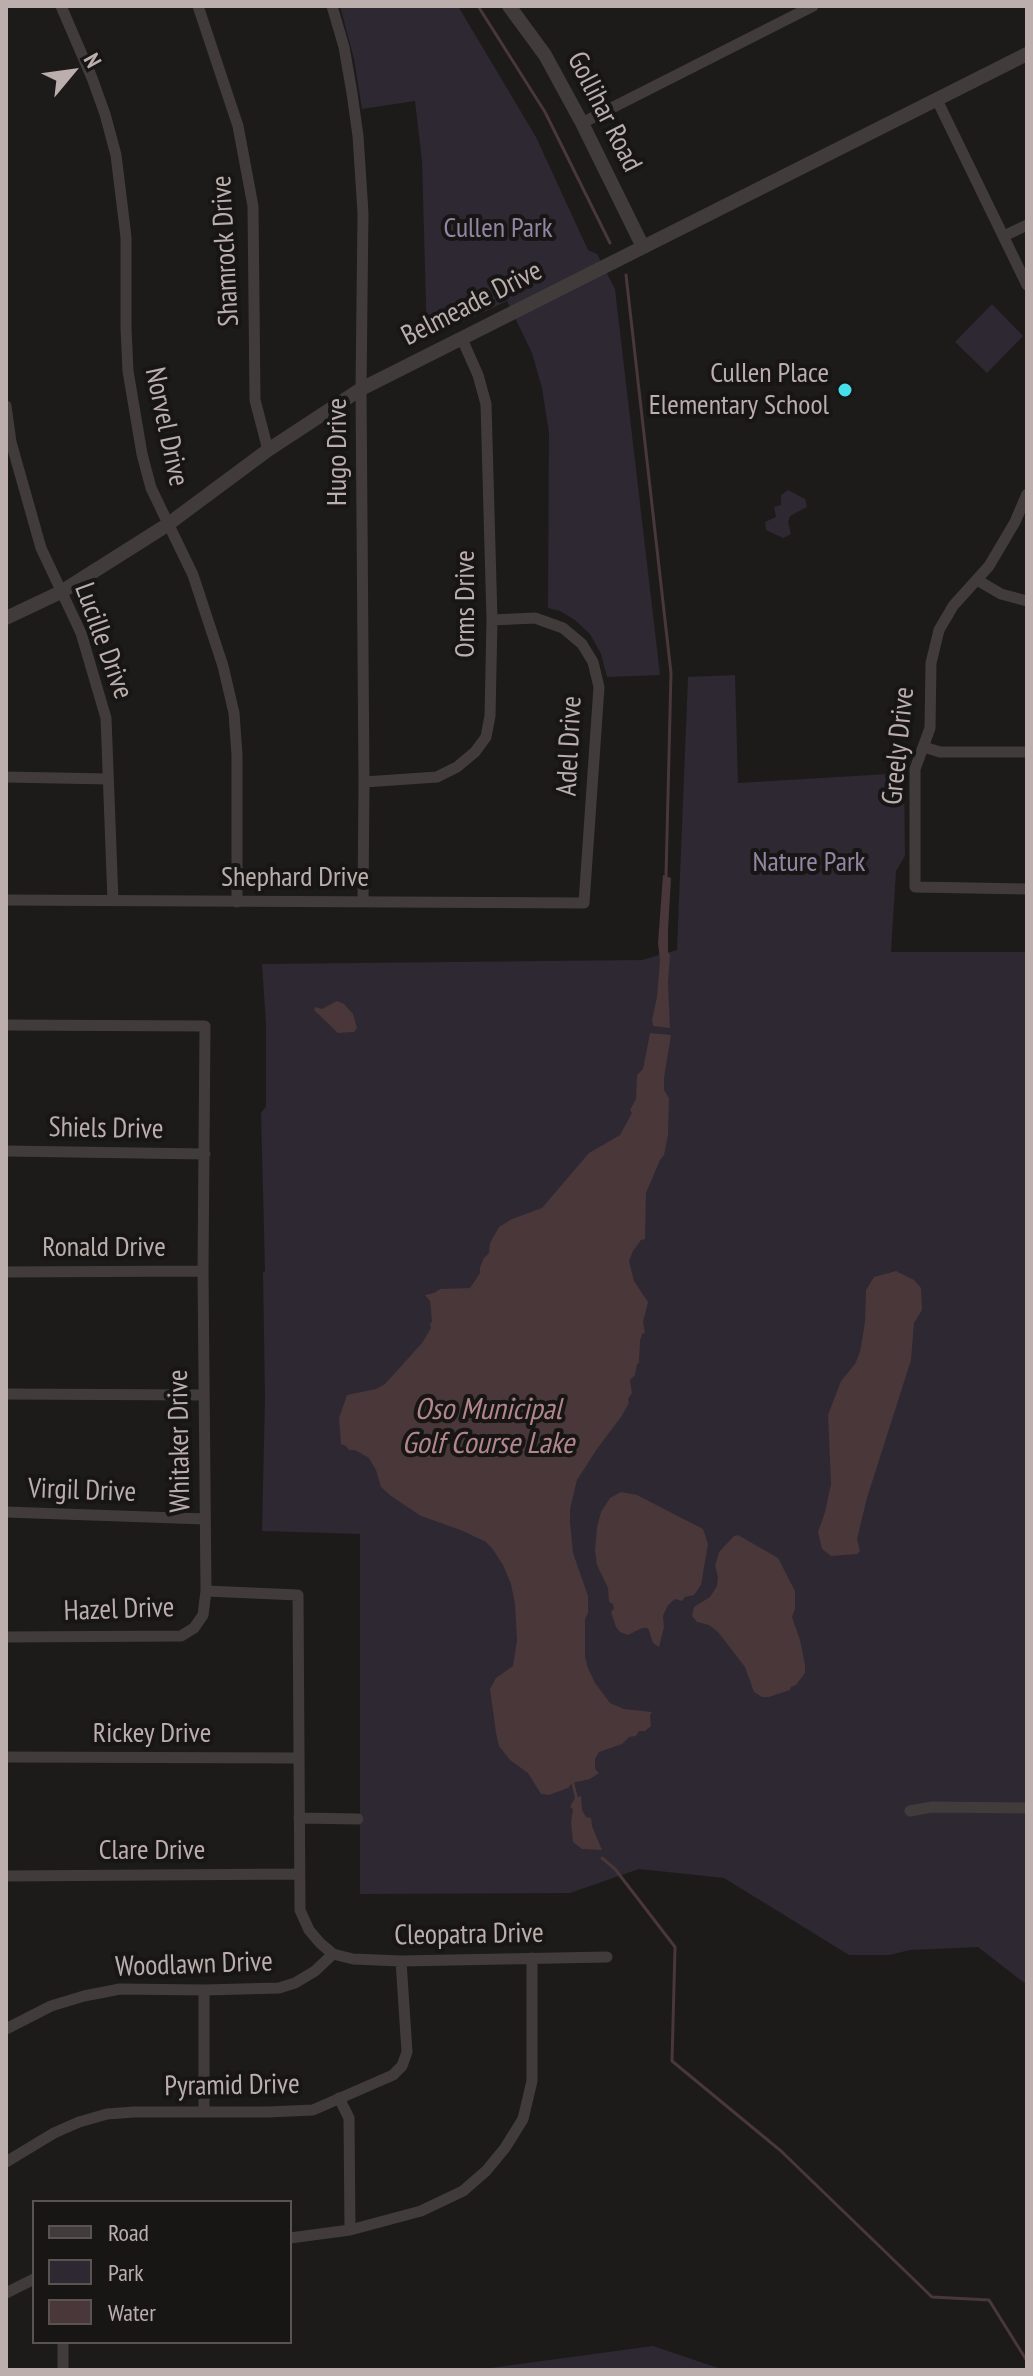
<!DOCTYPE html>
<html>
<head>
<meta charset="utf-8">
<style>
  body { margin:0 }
  #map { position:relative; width:1033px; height:2376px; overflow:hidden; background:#1c1b1a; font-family:"PT Sans Narrow",sans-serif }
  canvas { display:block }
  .frame { position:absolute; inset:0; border:8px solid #bbaead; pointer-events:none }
  .legend { position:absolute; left:32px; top:2200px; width:260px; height:144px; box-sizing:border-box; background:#171615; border:2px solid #595352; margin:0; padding:10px 14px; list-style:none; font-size:24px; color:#bbaead }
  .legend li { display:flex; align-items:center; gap:16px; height:40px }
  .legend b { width:40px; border:2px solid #595352 }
  .north { position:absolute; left:32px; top:32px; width:80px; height:80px; -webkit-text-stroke:6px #171615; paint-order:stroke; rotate:61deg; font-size:22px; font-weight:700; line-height:32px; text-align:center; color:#bbaead }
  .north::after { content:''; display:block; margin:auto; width:28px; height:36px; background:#bbaead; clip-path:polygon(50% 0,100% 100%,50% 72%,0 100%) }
</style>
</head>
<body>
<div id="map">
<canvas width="1033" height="2376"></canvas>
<div class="frame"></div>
<ul class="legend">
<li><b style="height:10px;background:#413c3b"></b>Road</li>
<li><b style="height:22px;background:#2d2831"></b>Park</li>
<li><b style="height:22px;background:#493739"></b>Water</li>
</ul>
<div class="north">N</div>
</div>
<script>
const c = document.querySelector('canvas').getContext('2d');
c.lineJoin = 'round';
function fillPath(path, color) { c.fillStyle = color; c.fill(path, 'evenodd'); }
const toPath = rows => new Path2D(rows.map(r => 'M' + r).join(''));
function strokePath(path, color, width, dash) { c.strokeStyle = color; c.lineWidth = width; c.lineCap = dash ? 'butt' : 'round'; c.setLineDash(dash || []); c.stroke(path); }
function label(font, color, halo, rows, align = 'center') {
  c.font = font + ' "PT Sans Narrow",sans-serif'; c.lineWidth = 8; c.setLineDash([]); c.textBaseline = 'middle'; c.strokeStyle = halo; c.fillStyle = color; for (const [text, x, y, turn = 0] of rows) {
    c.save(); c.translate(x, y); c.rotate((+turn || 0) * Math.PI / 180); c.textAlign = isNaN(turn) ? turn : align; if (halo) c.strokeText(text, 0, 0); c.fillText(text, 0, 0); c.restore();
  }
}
fillPath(toPath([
  [340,6,458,6,536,137,588,250,597,254,615,289,660,675,607,677,601,654,590,634,575,620,560,611,548,608,549,433,542,388,532,353,507,301,427,339,422,161,415,101,362,109,354,59],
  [992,304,1023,336,987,373,955,342],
  [788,490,805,499,807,507,790,516,788,522,791,534,783,538,766,530,765,522,776,517,774,507,781,505,781,495],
  [735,675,738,783,904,773,905,856,896,871,891,952,1027,952,1027,1985,978,1947,910,1950,889,1955,849,1955,724,1878,639,1869,570,1893,360,1894,360,1534,262,1531,265,1398,263,1272,265,1271,261,1113,266,1106,266,1023,262,964,642,960,677,950,688,677],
  [653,2346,724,2370,486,2370,490,2368]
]), '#2d2831');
fillPath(toPath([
  [663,875,671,878,668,931,668,952,670,955,668,982,670,1028,653,1026,652,1020,657,997,660,960,658,943],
  [337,1001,344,1004,353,1014,357,1028,354,1032,338,1033,314,1010,315,1007,322,1009],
  [650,1033,671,1035,664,1078,664,1090,669,1098,668,1135,664,1155,660,1160,646,1193,645,1239,641,1240,633,1251,629,1261,634,1281,648,1302,643,1322,645,1333,642,1334,640,1341,639,1363,637,1364,635,1375,630,1380,632,1393,628,1399,629,1403,621,1417,597,1449,577,1480,570,1509,570,1521,573,1553,588,1596,588,1613,585,1619,585,1657,588,1668,595,1683,610,1703,624,1709,652,1712,650,1715,651,1726,645,1731,639,1731,636,1736,629,1737,622,1744,599,1752,595,1759,595,1769,599,1773,590,1779,572,1783,568,1788,549,1795,541,1794,528,1773,510,1760,499,1746,496,1733,490,1689,496,1678,513,1666,517,1640,515,1604,511,1584,503,1565,492,1548,486,1542,463,1531,421,1516,391,1496,381,1487,376,1470,369,1458,355,1450,349,1450,346,1446,341,1444,339,1418,347,1395,376,1389,385,1384,422,1343,431,1328,430,1324,432,1321,430,1301,425,1295,434,1293,440,1289,470,1288,480,1273,480,1267,484,1258,489,1253,490,1243,499,1227,512,1219,542,1208,589,1153,620,1135,632,1113,630,1110,636,1099,637,1075,643,1069],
  [896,1271,914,1280,921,1288,922,1310,914,1323,911,1360,867,1498,857,1539,860,1551,857,1554,831,1556,822,1549,818,1532,825,1512,831,1484,828,1415,841,1381,855,1364,860,1352,865,1322,866,1290,874,1277],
  [621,1492,637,1495,703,1529,708,1544,701,1585,694,1595,685,1597,682,1601,675,1599,668,1605,663,1616,664,1627,659,1647,653,1643,648,1628,642,1628,628,1635,620,1632,616,1627,611,1612,614,1609,613,1604,609,1602,608,1588,597,1565,595,1551,597,1527,601,1512,610,1498],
  [738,1535,778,1558,795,1591,795,1609,792,1617,800,1640,805,1665,805,1673,796,1685,791,1687,790,1690,769,1697,762,1697,754,1692,745,1667,718,1632,709,1625,697,1622,692,1616,694,1607,710,1597,717,1586,718,1577,715,1566,719,1552,734,1536],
  [581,1796,582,1810,586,1817,591,1818,592,1826,602,1850,582,1849,573,1842,571,1822,573,1809,570,1807,575,1798]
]), '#493739');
strokePath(toPath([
  [478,6,545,112,610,243],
  [626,275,671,673,666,876],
  [572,1780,577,1800],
  [602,1858,615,1869,675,1947,672,2061,781,2151,932,2297,989,2300,1027,2361]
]), '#493739', 3);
strokePath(toPath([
  [61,6,92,78,105,114,116,155,126,237,126,328,128,371,142,454,151,488,193,575,223,666,234,713,237,755,237,902],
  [198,6,238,126,253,206,255,400,268,450],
  [332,6,344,47,352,93,358,136,363,213,361,389,364,782,363,901],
  [937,100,1027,285],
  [582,123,813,6],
  [1004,236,1027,225],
  [6,406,11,442,41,548,81,633,106,718,113,901],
  [1027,494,1015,522,989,566,953,606,939,630,931,663,930,728,915,769,915,887,1027,889],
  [977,580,1001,594,1027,601],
  [924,747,940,752,1027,752],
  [6,777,108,779],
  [364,782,437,777,457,767,475,752,486,737,490,716,492,620,486,404,478,375,462,339],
  [6,900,584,903,599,687,593,662,582,644,563,628,535,618,492,620],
  [6,1025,205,1026,203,1271,206,1591,203,1615,194,1628,181,1636,6,1637],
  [6,1151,205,1154],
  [6,1272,203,1271],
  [6,1394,203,1395],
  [6,1512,205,1519],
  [206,1591,298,1595,300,1910,309,1930,320,1943,333,1954,353,1959,401,1961,607,1957],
  [6,1757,298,1758],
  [910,1811,932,1807,1027,1808],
  [299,1818,358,1819],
  [6,1876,298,1874],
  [204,1990,204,2112],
  [6,2029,51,2006,84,1996,120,1989,204,1990,279,1988,295,1983,315,1971,333,1954],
  [339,2098,349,2118,350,2230],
  [6,2162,54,2133,79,2122,107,2114,134,2112,268,2112,313,2110,393,2075,402,2066,407,2052,401,1961],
  [290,2238,350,2230,421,2211,463,2191,486,2171,505,2148,523,2119,532,2081,532,1958],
  [6,2293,34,2279],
  [63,2342,63,2370]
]), '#413c3b', 11);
strokePath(toPath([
  [509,6,545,55,582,123,643,247],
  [6,618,61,592,167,525,268,450,361,389,1027,54]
]), '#413c3b', 14);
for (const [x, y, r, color] of [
  [845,390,8,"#44dfea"]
]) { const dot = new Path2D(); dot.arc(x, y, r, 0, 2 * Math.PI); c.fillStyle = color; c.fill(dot); strokePath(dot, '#171615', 3); }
label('28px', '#bbaead', '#171615', [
  ["Gollihar Road",604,112,63],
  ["Shamrock Drive",226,251,-93],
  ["Belmeade Drive",472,304,-27],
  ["Norvel Drive",166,427,78],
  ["Hugo Drive",338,452,-90],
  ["Orms Drive",466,604,-90],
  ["Lucille Drive",103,641,70],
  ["Adel Drive",570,746,-87],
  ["Greely Drive",899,746,-84],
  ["Shephard Drive",295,878],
  ["Shiels Drive",106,1129,1],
  ["Ronald Drive",104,1248],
  ["Whitaker Drive",180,1441,-91],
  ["Virgil Drive",82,1491,2],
  ["Hazel Drive",119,1610,-2],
  ["Rickey Drive",152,1734],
  ["Clare Drive",152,1851],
  ["Cleopatra Drive",469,1935,-1],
  ["Woodlawn Drive",194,1965,-2],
  ["Pyramid Drive",232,2086,-1]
]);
label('28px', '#9385a4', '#171615', [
  ["Cullen Park",498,229],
  ["Nature Park",809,863]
]);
label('28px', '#bbaead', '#171615', [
  ["Cullen Place",829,374],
  ["Elementary School",829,406]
], 'right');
label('italic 30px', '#b3868c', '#171615', [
  ["Oso Municipal",488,1410],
  ["Golf Course Lake",488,1444]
]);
</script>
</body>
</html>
